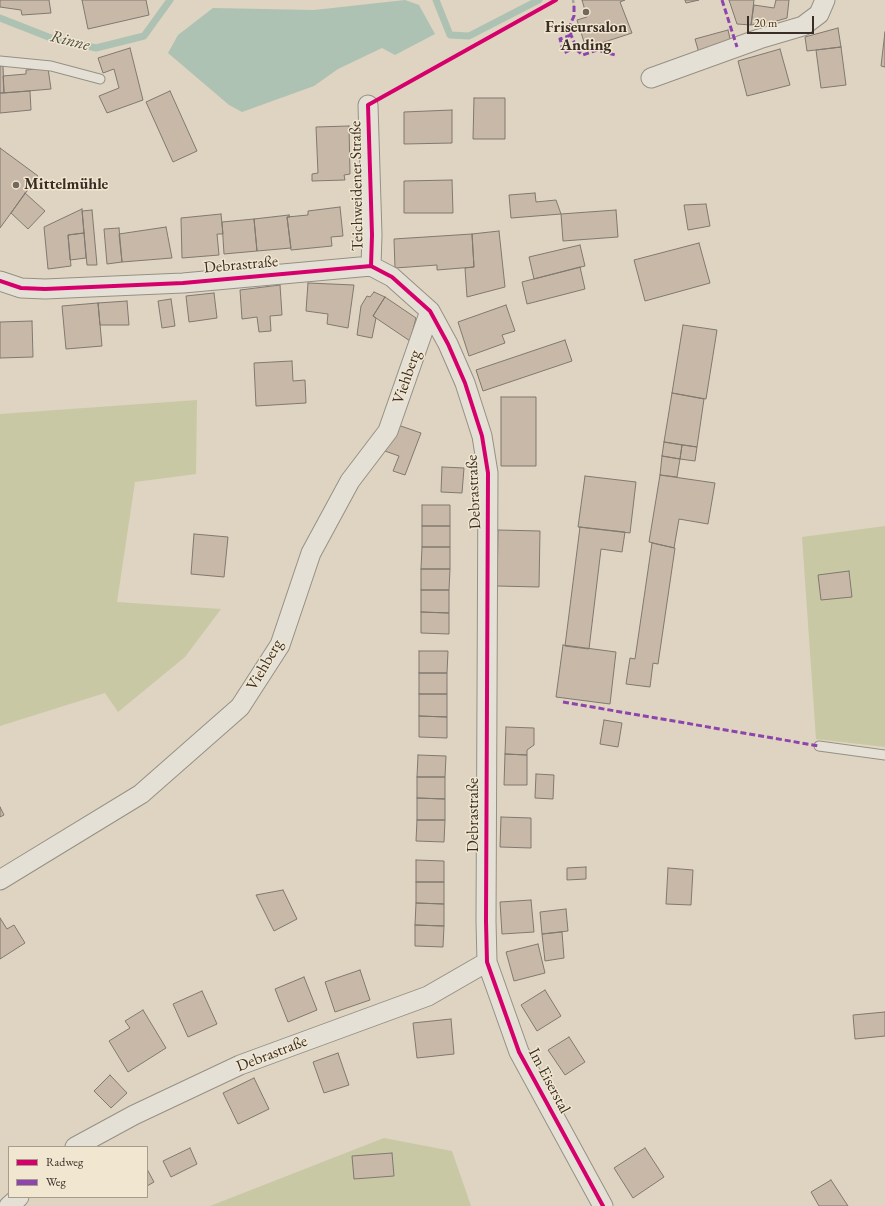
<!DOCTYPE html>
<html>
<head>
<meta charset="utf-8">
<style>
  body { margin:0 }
  #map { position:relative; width:885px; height:1206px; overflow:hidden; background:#ded4c1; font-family:"EB Garamond",serif }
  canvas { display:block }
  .legend { position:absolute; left:8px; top:1146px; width:140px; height:52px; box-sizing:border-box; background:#f1e6cf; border:1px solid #a79c8c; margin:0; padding:5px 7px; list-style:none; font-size:12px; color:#392e27 }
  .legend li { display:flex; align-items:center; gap:8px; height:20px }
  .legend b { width:20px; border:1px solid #a79c8c }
  .scale { position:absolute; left:747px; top:16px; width:67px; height:18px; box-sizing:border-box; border:2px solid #392e27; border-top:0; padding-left:5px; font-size:12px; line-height:14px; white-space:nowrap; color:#392e27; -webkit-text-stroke:3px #f1e6cf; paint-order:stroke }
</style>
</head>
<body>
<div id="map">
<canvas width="885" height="1206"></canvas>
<ul class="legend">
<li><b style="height:5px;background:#d6006c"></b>Radweg</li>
<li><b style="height:5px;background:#8e44ad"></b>Weg</li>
</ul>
<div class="scale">20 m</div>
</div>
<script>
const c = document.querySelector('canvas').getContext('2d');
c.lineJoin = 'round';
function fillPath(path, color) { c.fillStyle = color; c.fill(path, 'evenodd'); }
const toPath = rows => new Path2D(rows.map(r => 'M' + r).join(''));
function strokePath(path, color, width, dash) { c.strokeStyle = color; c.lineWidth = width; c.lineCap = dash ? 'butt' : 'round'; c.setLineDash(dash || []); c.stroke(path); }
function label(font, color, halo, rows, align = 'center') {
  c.font = font + ' "EB Garamond",serif'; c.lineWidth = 3; c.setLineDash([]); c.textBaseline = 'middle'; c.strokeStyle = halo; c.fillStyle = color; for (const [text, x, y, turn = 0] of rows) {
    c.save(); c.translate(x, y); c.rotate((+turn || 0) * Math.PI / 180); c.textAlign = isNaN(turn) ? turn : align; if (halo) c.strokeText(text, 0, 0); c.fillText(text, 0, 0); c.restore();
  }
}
fillPath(toPath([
  [197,400,196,474,135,482,117,602,221,609,185,657,118,712,105,693,0,726,0,414],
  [885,526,885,747,816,739,802,537],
  [384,1138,452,1151,471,1206,210,1206]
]), '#c9c8a4');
fillPath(toPath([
  [405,0,419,5,435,34,395,55,382,48,338,69,314,86,242,112,229,105,168,53,178,35,213,8,314,10]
]), '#adc2b3');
strokePath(toPath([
  [436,0,450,35,469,36,539,0],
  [0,18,51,38,96,48,144,36,170,0]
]), '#adc2b3', 7);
const building = toPath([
  [0,0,49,0,51,13,22,15,21,10,0,7,0,0],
  [82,0,146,0,149,15,88,29,82,0],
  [582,0,625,0,620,2,632,33,586,48,577,20,587,17,582,0],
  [685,0,699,0,686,3,685,0],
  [729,0,754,0,751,25,737,24,729,0],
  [776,0,789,0,787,18,773,22,751,25,754,5,774,8,776,0],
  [838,28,841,47,807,51,805,37,838,28],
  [728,30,731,43,699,53,695,39,728,30],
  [885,32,885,67,881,66,885,32],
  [841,47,846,85,821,88,816,50,841,47],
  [130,48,143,100,107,113,99,96,119,88,114,69,103,73,98,58,130,48],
  [780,49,790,85,747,96,738,61,780,49],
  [0,66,3,66,4,93,0,93,0,66],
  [48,68,51,89,4,93,3,76,26,74,26,70,48,68],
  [30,91,31,110,0,113,0,93,30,91],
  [170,91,197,151,173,162,146,102,170,91],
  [474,98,505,98,505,139,473,139,474,98],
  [452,110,452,143,404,144,404,112,452,110],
  [349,126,350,174,344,175,345,180,312,181,312,174,318,173,316,127,349,126],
  [0,148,38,176,0,228,0,148],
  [452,180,453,213,404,213,404,181,452,180],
  [25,193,45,211,28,229,11,213,25,193],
  [535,193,536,202,556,200,561,214,511,218,509,195,535,193],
  [706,204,710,226,688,230,684,205,706,204],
  [340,207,343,236,331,237,332,246,291,250,287,217,308,215,308,211,340,207],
  [82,209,84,233,68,235,71,266,48,269,44,227,82,209],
  [92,210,97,265,87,265,82,211,92,210],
  [616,210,618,237,563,241,561,214,616,210],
  [221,214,223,234,217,234,219,255,182,258,181,218,221,214],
  [289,215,290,217,287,217,291,248,257,251,254,219,289,215],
  [254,219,257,251,224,254,222,222,254,219],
  [166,227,172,258,122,262,119,234,166,227],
  [119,228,122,262,107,264,104,229,119,228],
  [499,231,505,287,467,297,465,268,474,267,472,234,499,231],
  [84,233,86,258,70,260,68,235,84,233],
  [472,234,474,267,437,270,437,265,395,268,394,239,472,234],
  [699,243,710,283,645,301,634,260,699,243],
  [580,245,585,266,534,279,529,257,580,245],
  [580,267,585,289,527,304,522,282,580,267],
  [308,283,354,285,348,328,327,324,328,314,306,311,308,283],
  [280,285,282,315,270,316,271,331,259,332,257,317,242,319,240,290,280,285],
  [374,292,385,297,373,316,376,318,372,338,357,335,361,306,367,296,370,297,374,292],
  [214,293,217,318,189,322,186,296,214,293],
  [385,297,416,318,410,341,373,316,385,297],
  [171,299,175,326,162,328,158,301,171,299],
  [127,301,129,325,100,325,98,303,127,301],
  [98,303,102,346,66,349,62,306,98,303],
  [506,305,515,331,502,335,505,343,469,356,458,322,506,305],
  [32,321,33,357,0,358,0,322,32,321],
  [683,325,717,330,706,399,672,393,683,325],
  [565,340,572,361,483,391,476,370,565,340],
  [292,361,293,381,305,380,306,403,256,406,254,363,292,361],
  [672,393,704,399,697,447,664,442,672,393],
  [501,397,536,397,536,466,501,466,501,397],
  [395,424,421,433,405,475,393,471,399,456,385,451,395,424],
  [664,442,682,445,680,459,662,456,664,442],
  [682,445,697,447,695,461,680,459,682,445],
  [662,456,680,459,677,477,660,475,662,456],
  [442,467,464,468,462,493,441,492,442,467],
  [660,475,715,483,708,524,679,519,674,548,649,542,660,475],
  [585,476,636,482,630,533,578,527,585,476],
  [422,505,450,505,450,526,422,526,422,505],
  [422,526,450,526,450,547,422,547,422,526],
  [580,527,625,532,622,552,601,549,589,649,565,646,580,527],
  [498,530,540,531,539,587,497,586,498,530],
  [194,534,228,537,224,577,191,574,194,534],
  [652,543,675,548,658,664,653,663,650,687,626,684,630,658,635,659,652,543],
  [422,547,450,547,450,569,421,569,422,547],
  [421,569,450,569,449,590,421,590,421,569],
  [849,571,852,597,821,600,818,575,849,571],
  [421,590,449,590,449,613,421,612,421,590],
  [421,612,449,613,449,634,421,633,421,612],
  [563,645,616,652,610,704,556,697,563,645],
  [419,651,448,651,447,673,419,673,419,651],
  [419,673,447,673,447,694,419,694,419,673],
  [419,694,447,694,447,717,419,716,419,694],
  [419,716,447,717,447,738,419,737,419,716],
  [604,720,622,723,618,747,600,744,604,720],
  [506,727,534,728,534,745,527,750,527,755,505,754,506,727],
  [505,754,527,755,527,785,504,785,505,754],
  [418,755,446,756,445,777,417,777,418,755],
  [536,774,554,775,553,799,535,798,536,774],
  [417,777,445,777,445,799,417,798,417,777],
  [417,798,445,799,445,820,417,820,417,798],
  [0,807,4,815,0,817,0,807],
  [501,817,531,818,531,848,500,847,501,817],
  [417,820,445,820,444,842,416,841,417,820],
  [416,860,444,861,444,882,416,882,416,860],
  [586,867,586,879,567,880,567,868,586,867],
  [668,868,693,870,691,905,666,904,668,868],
  [416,882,444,882,444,904,416,903,416,882],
  [283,890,297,919,274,931,256,895,283,890],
  [531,900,534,932,502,934,500,902,531,900],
  [416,903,444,904,444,926,415,925,416,903],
  [566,909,568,931,542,934,540,912,566,909],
  [0,918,7,929,14,925,25,943,0,959,0,918],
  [415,925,444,926,443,947,415,946,415,925],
  [562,932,564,958,545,961,542,934,562,932],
  [538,944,545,973,514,981,506,952,538,944],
  [360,970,370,1000,335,1012,325,982,360,970],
  [304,977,317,1010,288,1022,275,989,304,977],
  [545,990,561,1016,537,1031,521,1005,545,990],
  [202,991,217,1024,188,1037,173,1004,202,991],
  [143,1010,166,1048,128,1072,109,1041,130,1028,125,1021,143,1010],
  [885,1012,885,1036,855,1039,853,1015,885,1012],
  [451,1019,454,1054,417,1058,413,1023,451,1019],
  [569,1037,585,1062,565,1075,548,1050,569,1037],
  [338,1053,349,1085,324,1093,313,1062,338,1053],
  [110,1075,127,1093,111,1108,94,1091,110,1075],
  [254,1078,269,1109,238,1124,223,1093,254,1078],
  [190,1148,197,1164,171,1177,163,1161,190,1148],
  [645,1148,664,1177,633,1198,614,1168,645,1148],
  [392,1153,394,1176,354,1179,352,1156,392,1153],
  [147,1169,154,1182,147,1186,147,1169],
  [831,1180,848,1206,819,1206,811,1192,831,1180]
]);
fillPath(building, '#c8b8a8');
strokePath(building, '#807970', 1);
const service = toPath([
  [0,61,51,66,100,79],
  [819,746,885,755]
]);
const minor = toPath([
  [651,78,759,39,803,26,819,14,825,0],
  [368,105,372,235,371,266],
  [0,281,21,288,45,289,183,283,371,266,392,277,430,311,448,344,465,383,482,436,488,473,486,921,487,962,519,1052,603,1206],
  [0,880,141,794,240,707,280,645,311,553,350,481,388,431,430,311],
  [75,1147,134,1115,240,1065,428,996,487,962],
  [9,1206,19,1197]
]);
strokePath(service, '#969084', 11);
strokePath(minor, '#969084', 21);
strokePath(toPath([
  [573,0,574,6]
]), '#a8a39c', 2.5, [3, 2]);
strokePath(service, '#e5e0d6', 9);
strokePath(minor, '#e5e0d6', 19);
strokePath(toPath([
  [722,0,737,47],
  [574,6,574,16,570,25,571,35,578,51,583,55,597,50,615,55],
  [571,35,560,39,564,53,576,47],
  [563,702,819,746]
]), '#8e44ad', 3, [6, 3]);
strokePath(toPath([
  [371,266,372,235,368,105,556,0],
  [0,281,21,288,45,289,183,283,371,266,392,277,430,311,448,344,465,383,482,436,488,473,486,921,487,962,519,1052,603,1206]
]), '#d6006c', 4);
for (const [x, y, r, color] of [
  [586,12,4,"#73685d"],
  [16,185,4,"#73685d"]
]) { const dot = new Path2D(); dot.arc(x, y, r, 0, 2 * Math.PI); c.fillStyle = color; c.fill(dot); strokePath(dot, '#f1e6cf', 1.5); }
label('bold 16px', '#392e27', '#f1e6cf', [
  ["Friseursalon",586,28],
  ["Anding",586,46],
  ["Mittelmühle",24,185,"left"]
]);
label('16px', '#392e27', '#f1e6cf', [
  ["Teichweidener Straße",357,186,-91],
  ["Debrastraße",241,265,-5],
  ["Viehberg",407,377,-71],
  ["Debrastraße",474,492,-93],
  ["Viehberg",265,665,-60],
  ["Debrastraße",474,815,-90],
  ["Debrastraße",272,1054,-21],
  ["Im Eiserstal",549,1081,62]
]);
label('italic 17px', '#4c4a42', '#f1e6cf', [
  ["Rinne",70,41,14]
]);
</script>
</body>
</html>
